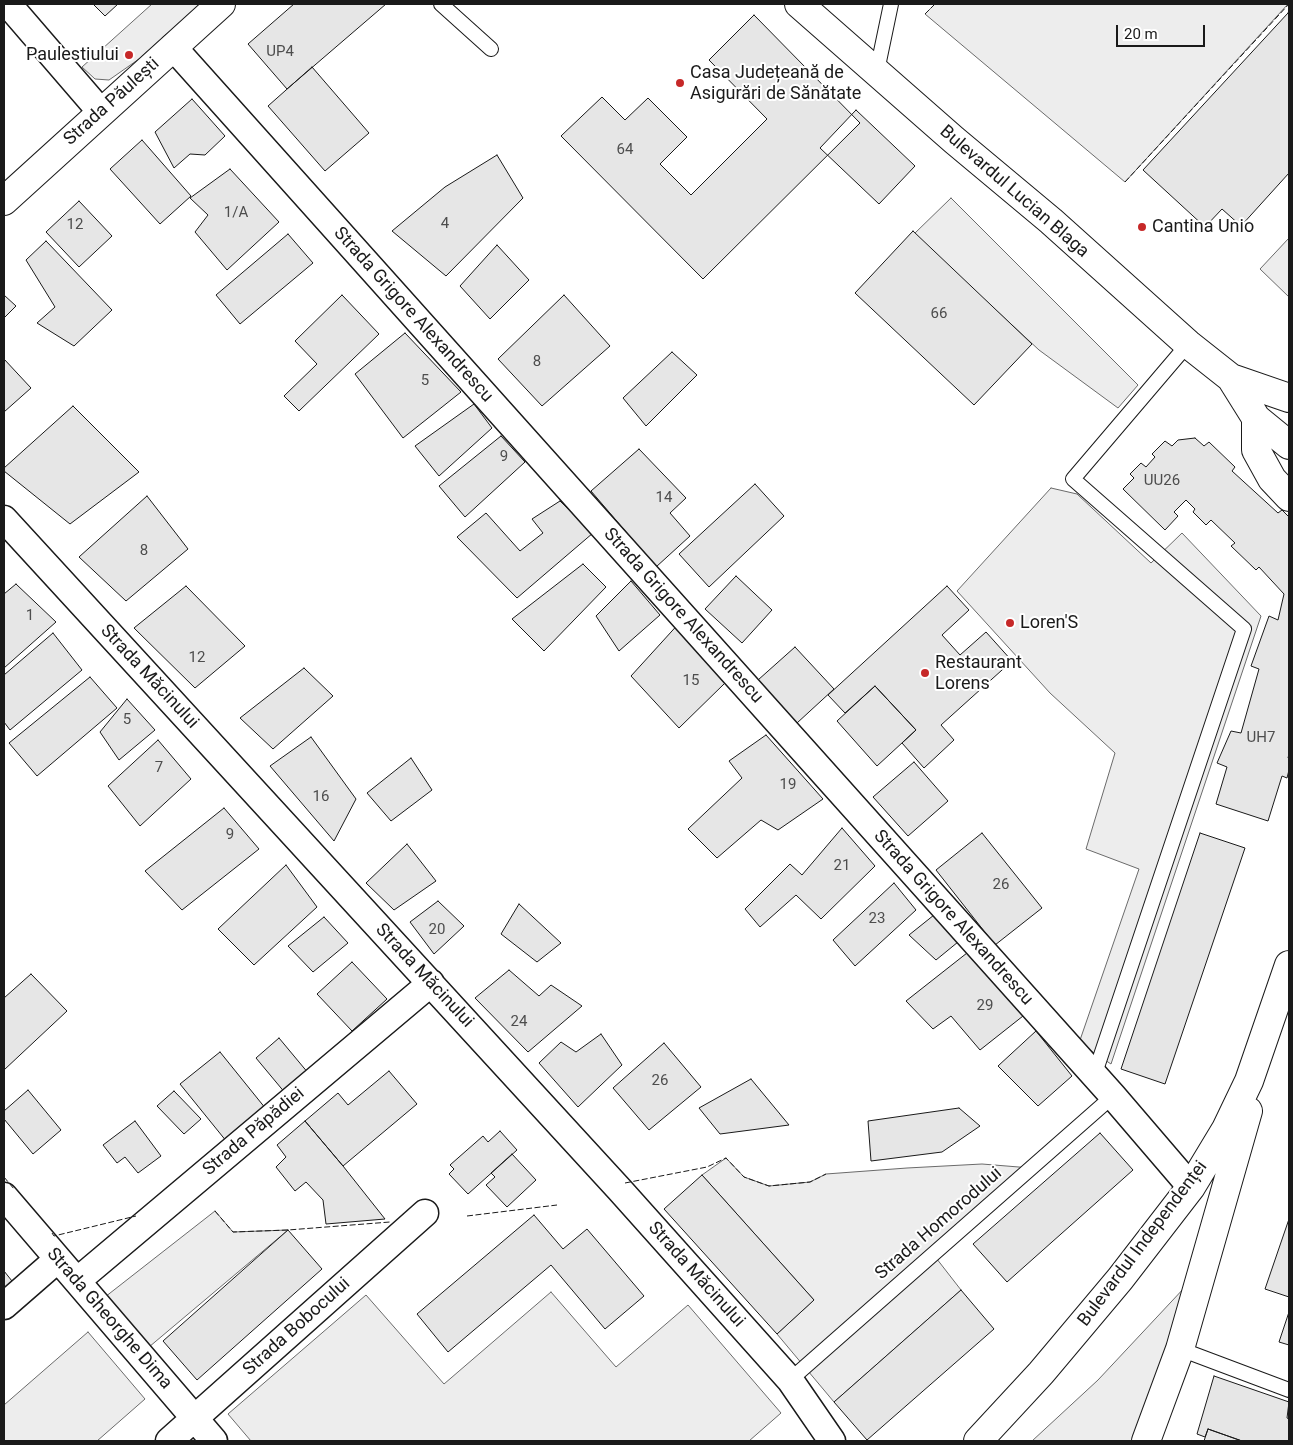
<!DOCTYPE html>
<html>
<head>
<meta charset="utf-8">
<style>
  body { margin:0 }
  #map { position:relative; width:1293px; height:1445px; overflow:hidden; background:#fff; font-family:Roboto,sans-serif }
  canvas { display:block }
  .frame { position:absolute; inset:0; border:5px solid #1a1a1a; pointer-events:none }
  .scale { position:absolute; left:1116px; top:25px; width:89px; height:22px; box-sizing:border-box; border:2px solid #1a1a1a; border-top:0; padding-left:6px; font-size:15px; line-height:18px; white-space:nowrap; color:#1a1a1a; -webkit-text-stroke:4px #fff; paint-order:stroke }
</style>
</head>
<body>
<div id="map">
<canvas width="1293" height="1445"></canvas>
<div class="frame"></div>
<div class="scale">20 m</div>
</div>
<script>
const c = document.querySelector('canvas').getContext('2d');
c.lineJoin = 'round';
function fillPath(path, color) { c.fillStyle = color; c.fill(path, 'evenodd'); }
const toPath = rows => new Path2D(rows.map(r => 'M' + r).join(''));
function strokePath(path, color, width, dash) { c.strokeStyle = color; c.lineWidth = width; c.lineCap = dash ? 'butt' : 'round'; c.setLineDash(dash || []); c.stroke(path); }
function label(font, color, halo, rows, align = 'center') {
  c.font = font + ' Roboto,sans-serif'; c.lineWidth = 4; c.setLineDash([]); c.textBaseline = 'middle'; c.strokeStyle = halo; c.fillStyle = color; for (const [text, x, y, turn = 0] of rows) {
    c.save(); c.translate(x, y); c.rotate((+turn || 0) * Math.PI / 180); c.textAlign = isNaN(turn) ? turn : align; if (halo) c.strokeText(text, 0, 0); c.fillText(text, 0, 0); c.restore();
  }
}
const built = toPath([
  [152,4,200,4,139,59,109,80,95,79,82,67,152,4],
  [935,4,1288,4,1125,182,925,14,935,4],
  [951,198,1138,385,1118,408,1039,350,914,234,951,198],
  [1289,238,1289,297,1260,269,1289,238],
  [1051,488,1077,494,1151,563,1182,533,1261,616,1111,1064,1079,1043,1139,869,1086,849,1115,753,1050,693,957,591,1051,488],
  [726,1158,744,1177,769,1186,810,1182,826,1174,907,1168,982,1164,1031,1168,933,1254,961,1290,834,1402,777,1334,814,1300,702,1175,726,1158],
  [215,1211,233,1232,288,1230,149,1347,105,1297,215,1211],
  [1186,1286,1135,1441,1032,1441,1098,1380,1186,1286],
  [551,1292,616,1367,688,1305,781,1413,749,1441,251,1441,228,1414,366,1295,444,1384,551,1292],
  [88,1332,145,1399,97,1441,4,1441,4,1405,88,1332]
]);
fillPath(built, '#ededed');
strokePath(built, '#6a6a6a', 1);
const building = toPath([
  [93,4,118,4,105,16,93,4],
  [294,4,386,4,287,89,248,44,294,4],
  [1288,13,1289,14,1289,173,1241,226,1222,209,1205,227,1143,170,1288,13],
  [754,15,860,123,703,279,561,136,602,97,625,120,648,98,687,137,660,164,691,195,767,119,709,60,754,15],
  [312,67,369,133,325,171,268,106,312,67],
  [192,99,225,136,205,155,190,154,174,168,155,132,192,99],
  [856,110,915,166,879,204,820,148,856,110],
  [142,140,191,196,160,224,110,169,142,140],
  [497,155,523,198,446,276,392,231,445,187,497,155],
  [230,169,279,222,227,270,195,232,208,215,190,198,230,169],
  [79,201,112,236,79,267,46,232,79,201],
  [913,231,1032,344,974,405,855,293,913,231],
  [288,234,313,263,240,324,216,295,288,234],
  [46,241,112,310,74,346,37,323,55,307,26,260,46,241],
  [497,245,529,280,490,319,460,286,497,245],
  [4,295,16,306,4,318,4,295],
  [342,295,379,334,299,411,284,396,317,364,295,341,342,295],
  [564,295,610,346,542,406,498,359,564,295],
  [405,333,461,392,403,438,355,374,405,333],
  [672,352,697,375,646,426,623,398,672,352],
  [4,359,31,388,4,412,4,359],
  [474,404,492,428,439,476,415,446,474,404],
  [73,406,139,472,70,524,4,471,4,468,73,406],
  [501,436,525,462,465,517,439,486,501,436],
  [1195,438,1204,446,1209,442,1235,467,1232,471,1278,513,1282,510,1289,517,1289,754,1288,758,1289,759,1289,770,1287,778,1282,776,1268,821,1216,804,1227,767,1217,763,1231,731,1241,733,1259,669,1251,666,1269,616,1278,620,1284,594,1259,567,1256,570,1231,546,1235,543,1211,520,1206,525,1193,512,1195,509,1186,500,1174,512,1178,516,1165,530,1123,489,1134,478,1130,474,1141,463,1146,467,1155,457,1152,454,1165,441,1172,446,1178,440,1195,438],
  [639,449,686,498,670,513,690,536,656,567,591,491,639,449],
  [755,484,784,516,709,587,679,554,755,484],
  [147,496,188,549,126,601,79,557,147,496],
  [560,501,593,533,517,598,457,537,486,513,520,551,543,533,532,519,560,501],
  [583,564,606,587,544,651,512,619,583,564],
  [736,576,772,610,742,643,705,609,736,576],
  [631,581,660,615,619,651,596,616,631,581],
  [16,584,56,622,4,668,4,594,16,584],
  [186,586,245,646,195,688,134,628,186,586],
  [947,586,969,610,942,635,960,655,986,632,1012,661,941,725,954,740,924,768,902,743,916,730,875,686,845,713,828,695,947,586],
  [682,620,725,683,679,728,631,676,682,620],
  [53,633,82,670,10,730,4,722,4,675,53,633],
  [795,647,834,689,797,723,758,680,795,647],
  [304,668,333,696,273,749,240,718,304,668],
  [90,677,117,708,37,776,9,743,90,677],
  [875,686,916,730,877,766,837,721,875,686],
  [127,699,155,730,119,760,100,732,127,699],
  [766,735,823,799,778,830,761,820,717,858,688,829,742,778,729,761,766,735],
  [311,737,356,799,334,841,270,766,311,737],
  [158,740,191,779,140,826,108,786,158,740],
  [411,758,432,790,391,821,367,793,411,758],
  [914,762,948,801,908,836,873,797,914,762],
  [224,808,259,849,182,910,145,871,224,808],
  [842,828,875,866,821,919,796,895,760,927,745,909,790,864,802,875,842,828],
  [982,833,1042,908,995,945,936,870,982,833],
  [1200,833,1245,848,1165,1084,1121,1069,1200,833],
  [407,844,436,881,394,910,366,883,407,844],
  [286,865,317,907,254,965,218,929,286,865],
  [894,883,916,910,855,966,833,940,894,883],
  [438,901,464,926,434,954,410,922,438,901],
  [519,904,561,943,537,962,501,934,519,904],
  [934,915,958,942,936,960,909,935,934,915],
  [324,917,348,943,313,972,288,946,324,917],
  [967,953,1023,1016,980,1050,951,1016,933,1029,906,1001,967,953],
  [352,962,387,999,352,1031,317,994,352,962],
  [509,970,539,996,551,985,582,1006,528,1052,475,998,509,970],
  [31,974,67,1011,4,1070,4,998,31,974],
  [1036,1031,1072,1076,1038,1106,998,1066,1036,1031],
  [601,1034,622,1065,578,1107,539,1063,561,1042,576,1052,601,1034],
  [279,1038,309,1074,286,1094,256,1058,279,1038],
  [664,1043,701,1087,649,1130,613,1088,664,1043],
  [220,1052,266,1109,227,1142,180,1084,220,1052],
  [389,1071,417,1104,343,1166,305,1121,338,1093,348,1105,389,1071],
  [751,1079,789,1125,720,1134,699,1108,751,1079],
  [28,1090,61,1130,33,1154,4,1119,4,1111,28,1090],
  [174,1091,201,1119,184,1134,157,1106,174,1091],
  [959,1108,980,1126,942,1152,871,1161,868,1121,959,1108],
  [135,1121,161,1156,138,1173,125,1157,117,1163,103,1145,135,1121],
  [305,1121,343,1166,385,1219,326,1224,323,1200,306,1182,295,1191,276,1167,286,1157,277,1145,305,1121],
  [500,1131,517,1150,468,1194,449,1174,454,1169,450,1165,483,1136,488,1142,500,1131],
  [1100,1133,1133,1170,1007,1282,973,1244,1100,1133],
  [512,1154,536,1180,507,1207,486,1185,495,1177,491,1173,512,1154],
  [702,1175,814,1300,777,1334,664,1209,702,1175],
  [534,1215,563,1249,587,1229,644,1296,605,1329,551,1265,448,1352,417,1314,534,1215],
  [1289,1219,1289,1297,1265,1289,1289,1219],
  [288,1230,322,1269,197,1380,163,1341,288,1230],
  [4,1271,16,1286,4,1296,4,1271],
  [961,1290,994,1329,867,1440,834,1402,961,1290],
  [1289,1312,1289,1345,1279,1342,1289,1312],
  [1214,1376,1289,1402,1287,1418,1289,1419,1289,1441,1242,1441,1208,1429,1205,1437,1197,1434,1214,1376],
  [1208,1429,1242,1441,1204,1441,1208,1429]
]);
fillPath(building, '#e6e6e6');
strokePath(building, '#1a1a1a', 1);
const lane = toPath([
  [441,4,491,49],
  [877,71,891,4],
  [1094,1076,1244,629,1073,479,1188,344],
  [1180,1349,1289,1390],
  [790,1380,1113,1096]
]);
const street = toPath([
  [8,4,101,112],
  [173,47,1113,1096,1191,1187],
  [4,519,620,1190,790,1380,832,1441],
  [4,1196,214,1441],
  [77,1281,431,983],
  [4,1306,58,1259],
  [169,1441,425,1213]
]);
const secondary = toPath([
  [4,201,221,4]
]);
const primary = toPath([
  [799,4,954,140,1051,221,1188,344,1231,378,1256,418,1289,445],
  [1231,378,1289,398],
  [1256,418,1256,450,1272,479,1289,497],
  [978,1441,1041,1373,1120,1279,1191,1187,1226,1129,1249,1081,1289,965],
  [1146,1441,1180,1349,1248,1111]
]);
strokePath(lane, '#1a1a1a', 16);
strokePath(street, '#1a1a1a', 29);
strokePath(secondary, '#1a1a1a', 30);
strokePath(primary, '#1a1a1a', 30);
strokePath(lane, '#fff', 14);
strokePath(street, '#fff', 26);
strokePath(secondary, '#fff', 28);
strokePath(primary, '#fff', 28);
strokePath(toPath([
  [925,14,935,4],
  [1125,182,1289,4],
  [4,1177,14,1189],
  [625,1183,707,1167,726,1158,744,1177,769,1186,810,1182,826,1174],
  [215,1211,233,1232,288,1230,390,1222],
  [467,1216,557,1205],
  [52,1233,54,1236,136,1216]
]), '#1a1a1a', 1, [6, 2.5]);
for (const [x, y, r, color] of [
  [129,55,5,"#c62828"],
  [680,83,5,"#c62828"],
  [1142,227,5,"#c62828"],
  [1010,623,5,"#c62828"],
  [925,673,5,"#c62828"]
]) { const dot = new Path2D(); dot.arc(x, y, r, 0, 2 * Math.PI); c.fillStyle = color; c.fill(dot); strokePath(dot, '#fff', 2); }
label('15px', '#4d4d4d', null, [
  ["UP4",280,52],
  ["64",625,150],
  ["1/A",236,213],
  ["4",445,224],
  ["12",75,225],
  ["66",939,314],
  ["8",537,362],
  ["5",425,381],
  ["9",504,457],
  ["UU26",1162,481],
  ["14",664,498],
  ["8",144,551],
  ["1",30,616],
  ["12",197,658],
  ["15",691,681],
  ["5",127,720],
  ["UH7",1261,738],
  ["7",159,768],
  ["19",788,785],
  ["16",321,797],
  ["9",230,835],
  ["21",842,866],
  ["26",1001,885],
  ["23",877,919],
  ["20",437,930],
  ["29",985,1006],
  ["24",519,1022],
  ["26",660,1081]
]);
label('18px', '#1a1a1a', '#fff', [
  ["Paulestiului",119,55,"right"],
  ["Casa Județeană de",690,73],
  ["Asigurări de Sănătate",690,94],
  ["Cantina Unio",1152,227],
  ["Loren'S",1020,623],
  ["Restaurant",935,663],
  ["Lorens",935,684]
], 'left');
label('18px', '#1a1a1a', '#fff', [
  ["Strada Păulești",112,102,-42],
  ["Bulevardul Lucian Blaga",1014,192,41],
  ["Strada Grigore Alexandrescu",413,315,48],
  ["Strada Grigore Alexandrescu",683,616,48],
  ["Strada Măcinului",149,677,47],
  ["Strada Grigore Alexandrescu",953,918,48],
  ["Strada Măcinului",424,976,47],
  ["Strada Păpădiei",254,1132,-40],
  ["Strada Homorodului",939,1224,-41],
  ["Bulevardul Independenței",1143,1244,-53],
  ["Strada Măcinului",696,1275,48],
  ["Strada Gheorghe Dima",109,1319,49],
  ["Strada Bobocului",297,1327,-42]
]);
</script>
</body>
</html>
